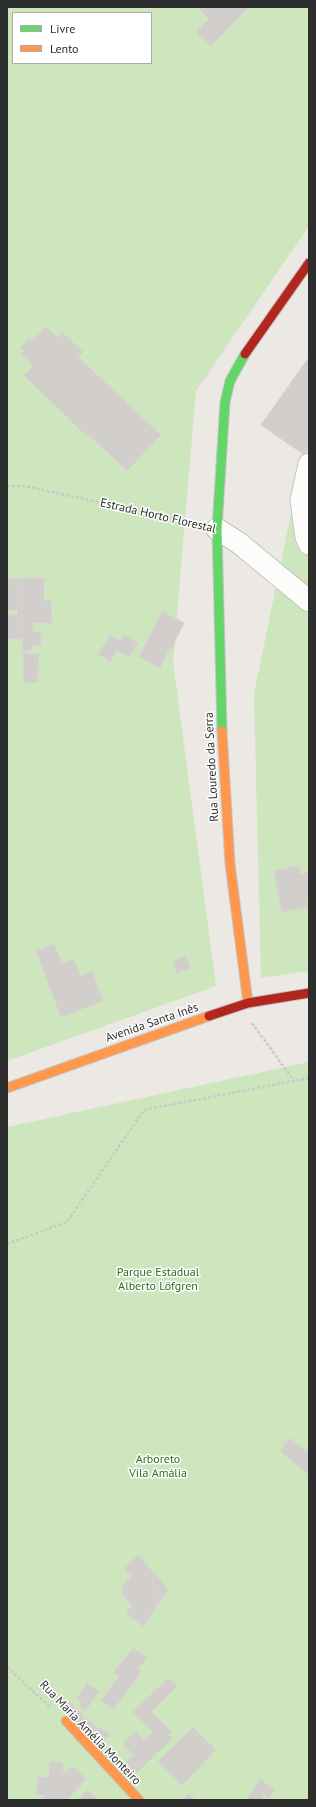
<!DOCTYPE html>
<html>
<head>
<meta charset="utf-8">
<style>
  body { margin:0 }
  #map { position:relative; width:316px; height:1807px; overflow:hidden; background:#ece8e4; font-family:"PT Sans",sans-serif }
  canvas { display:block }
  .frame { position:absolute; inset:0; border:8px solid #2e2e2e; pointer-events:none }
  .legend { position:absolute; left:12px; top:12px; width:140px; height:52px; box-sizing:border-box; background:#fff; border:1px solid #ababab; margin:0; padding:5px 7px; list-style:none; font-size:12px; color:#2e2e2e }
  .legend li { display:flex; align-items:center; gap:8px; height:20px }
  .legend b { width:20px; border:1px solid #ababab }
</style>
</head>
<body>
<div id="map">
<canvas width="316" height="1807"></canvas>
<div class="frame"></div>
<ul class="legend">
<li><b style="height:5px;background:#63d668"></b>Livre</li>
<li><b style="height:5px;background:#ff974d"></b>Lento</li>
</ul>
</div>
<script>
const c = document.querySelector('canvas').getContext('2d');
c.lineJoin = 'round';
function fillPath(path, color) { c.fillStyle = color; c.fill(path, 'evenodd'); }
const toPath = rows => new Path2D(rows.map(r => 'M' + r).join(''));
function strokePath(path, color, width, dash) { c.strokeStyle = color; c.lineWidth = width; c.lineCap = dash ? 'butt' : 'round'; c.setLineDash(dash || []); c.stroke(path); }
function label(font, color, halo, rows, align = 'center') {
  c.font = font + ' "PT Sans",sans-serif'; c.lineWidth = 3; c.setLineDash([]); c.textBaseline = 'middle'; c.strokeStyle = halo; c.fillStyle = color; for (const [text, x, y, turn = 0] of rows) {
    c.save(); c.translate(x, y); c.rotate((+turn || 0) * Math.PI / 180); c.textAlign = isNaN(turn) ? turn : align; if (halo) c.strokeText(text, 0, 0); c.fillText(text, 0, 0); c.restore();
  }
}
fillPath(toPath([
  [7,7,309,7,309,226,196,391,173,661,216,986,7,1061],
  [13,13,151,13,151,63,13,63],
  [309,424,309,971,261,978,254,694],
  [309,1062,309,1800,7,1800,7,1127]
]), '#cee6be');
const building = toPath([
  [197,7,249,7,211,46,196,32,209,19,197,7],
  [46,327,58,338,63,333,83,352,78,357,161,435,127,471,89,435,88,437,76,426,24,375,33,366,21,354,24,351,20,347,29,339,32,341,46,327],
  [309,357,309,446,303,454,261,425,309,357],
  [21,578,23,639,7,639,8,615,18,615,18,610,7,610,7,579,21,578],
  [21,578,44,578,44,601,51,601,52,623,33,623,33,632,41,632,41,646,31,646,31,651,23,651,21,578],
  [162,611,184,623,174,643,175,644,172,649,170,648,160,668,139,657,162,611],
  [110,635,120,641,124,635,138,643,129,657,117,650,110,662,98,654,110,635],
  [23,653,39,654,37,683,24,683,23,653],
  [299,866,300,874,309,872,309,899,306,900,308,907,282,912,274,871,299,866],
  [54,944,62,963,74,959,81,976,92,971,103,1001,61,1017,36,951,54,944],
  [186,956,190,968,177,973,173,961,186,956],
  [290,1438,309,1453,309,1475,280,1451,290,1438],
  [138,1555,153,1572,152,1593,156,1607,143,1626,126,1614,132,1605,122,1594,122,1587,131,1576,124,1569,138,1555],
  [153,1572,168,1589,156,1607,152,1593,153,1572],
  [133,1648,147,1658,138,1669,141,1672,113,1710,101,1700,119,1677,114,1672,133,1648],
  [168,1678,177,1686,151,1712,172,1732,169,1735,173,1738,133,1776,123,1765,134,1755,122,1744,136,1731,144,1740,153,1732,133,1712,168,1678],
  [87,1683,99,1691,86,1710,79,1706,82,1702,77,1699,87,1683],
  [69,1702,83,1714,79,1720,65,1707,69,1702],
  [82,1715,98,1728,100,1727,110,1735,102,1742,78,1721,82,1715],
  [193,1727,216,1750,182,1785,158,1761,193,1727],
  [50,1762,63,1762,63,1771,65,1773,72,1766,86,1779,67,1800,41,1800,46,1795,36,1795,38,1777,49,1777,50,1762],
  [260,1779,275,1790,269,1798,264,1795,261,1800,246,1800,260,1779],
  [87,1790,98,1800,78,1800,87,1790],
  [188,1794,197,1800,184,1800,188,1794]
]);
fillPath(building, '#d1cecb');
strokePath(building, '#d7d4d0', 1);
const street = toPath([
  [309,464,301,500,306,537,309,544],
  [217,529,239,543,309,601]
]);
const fast = toPath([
  [222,731,217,529,225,402,230,381,245,354]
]);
const slow = toPath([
  [222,731,230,864,248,1003],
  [7,1088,209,1016],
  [66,1721,139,1800]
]);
const jam = toPath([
  [245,354,309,263],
  [209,1016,248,1003,309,993]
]);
strokePath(street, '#c5c4c5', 23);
strokePath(fast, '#c5c4c5', 11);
strokePath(slow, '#c5c4c5', 11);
strokePath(jam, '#c5c4c5', 11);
strokePath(toPath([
  [7,486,25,486,196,524],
  [252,1023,294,1081],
  [7,1244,67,1222,144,1110,309,1078],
  [7,1667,50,1707]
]), '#c9c9c8', 2.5, [3, 2]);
strokePath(street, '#fcfcfb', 21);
strokePath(fast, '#63d668', 9);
strokePath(slow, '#ff974d', 9);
strokePath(jam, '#b3261e', 9);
label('12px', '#2e2e2e', '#fff', [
  ["Estrada Horto Florestal",158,516,13],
  ["Rua Louredo da Serra",212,767,-93],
  ["Avenida Santa Inês",152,1023,-19],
  ["Rua Maria Amélia Monteiro",90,1733,46]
]);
label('12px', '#2c6e1b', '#fff', [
  ["Parque Estadual",158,1273],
  ["Alberto Löfgren",158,1287],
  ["Arboreto",158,1460],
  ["Vila Amália",158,1474]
]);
</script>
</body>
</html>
